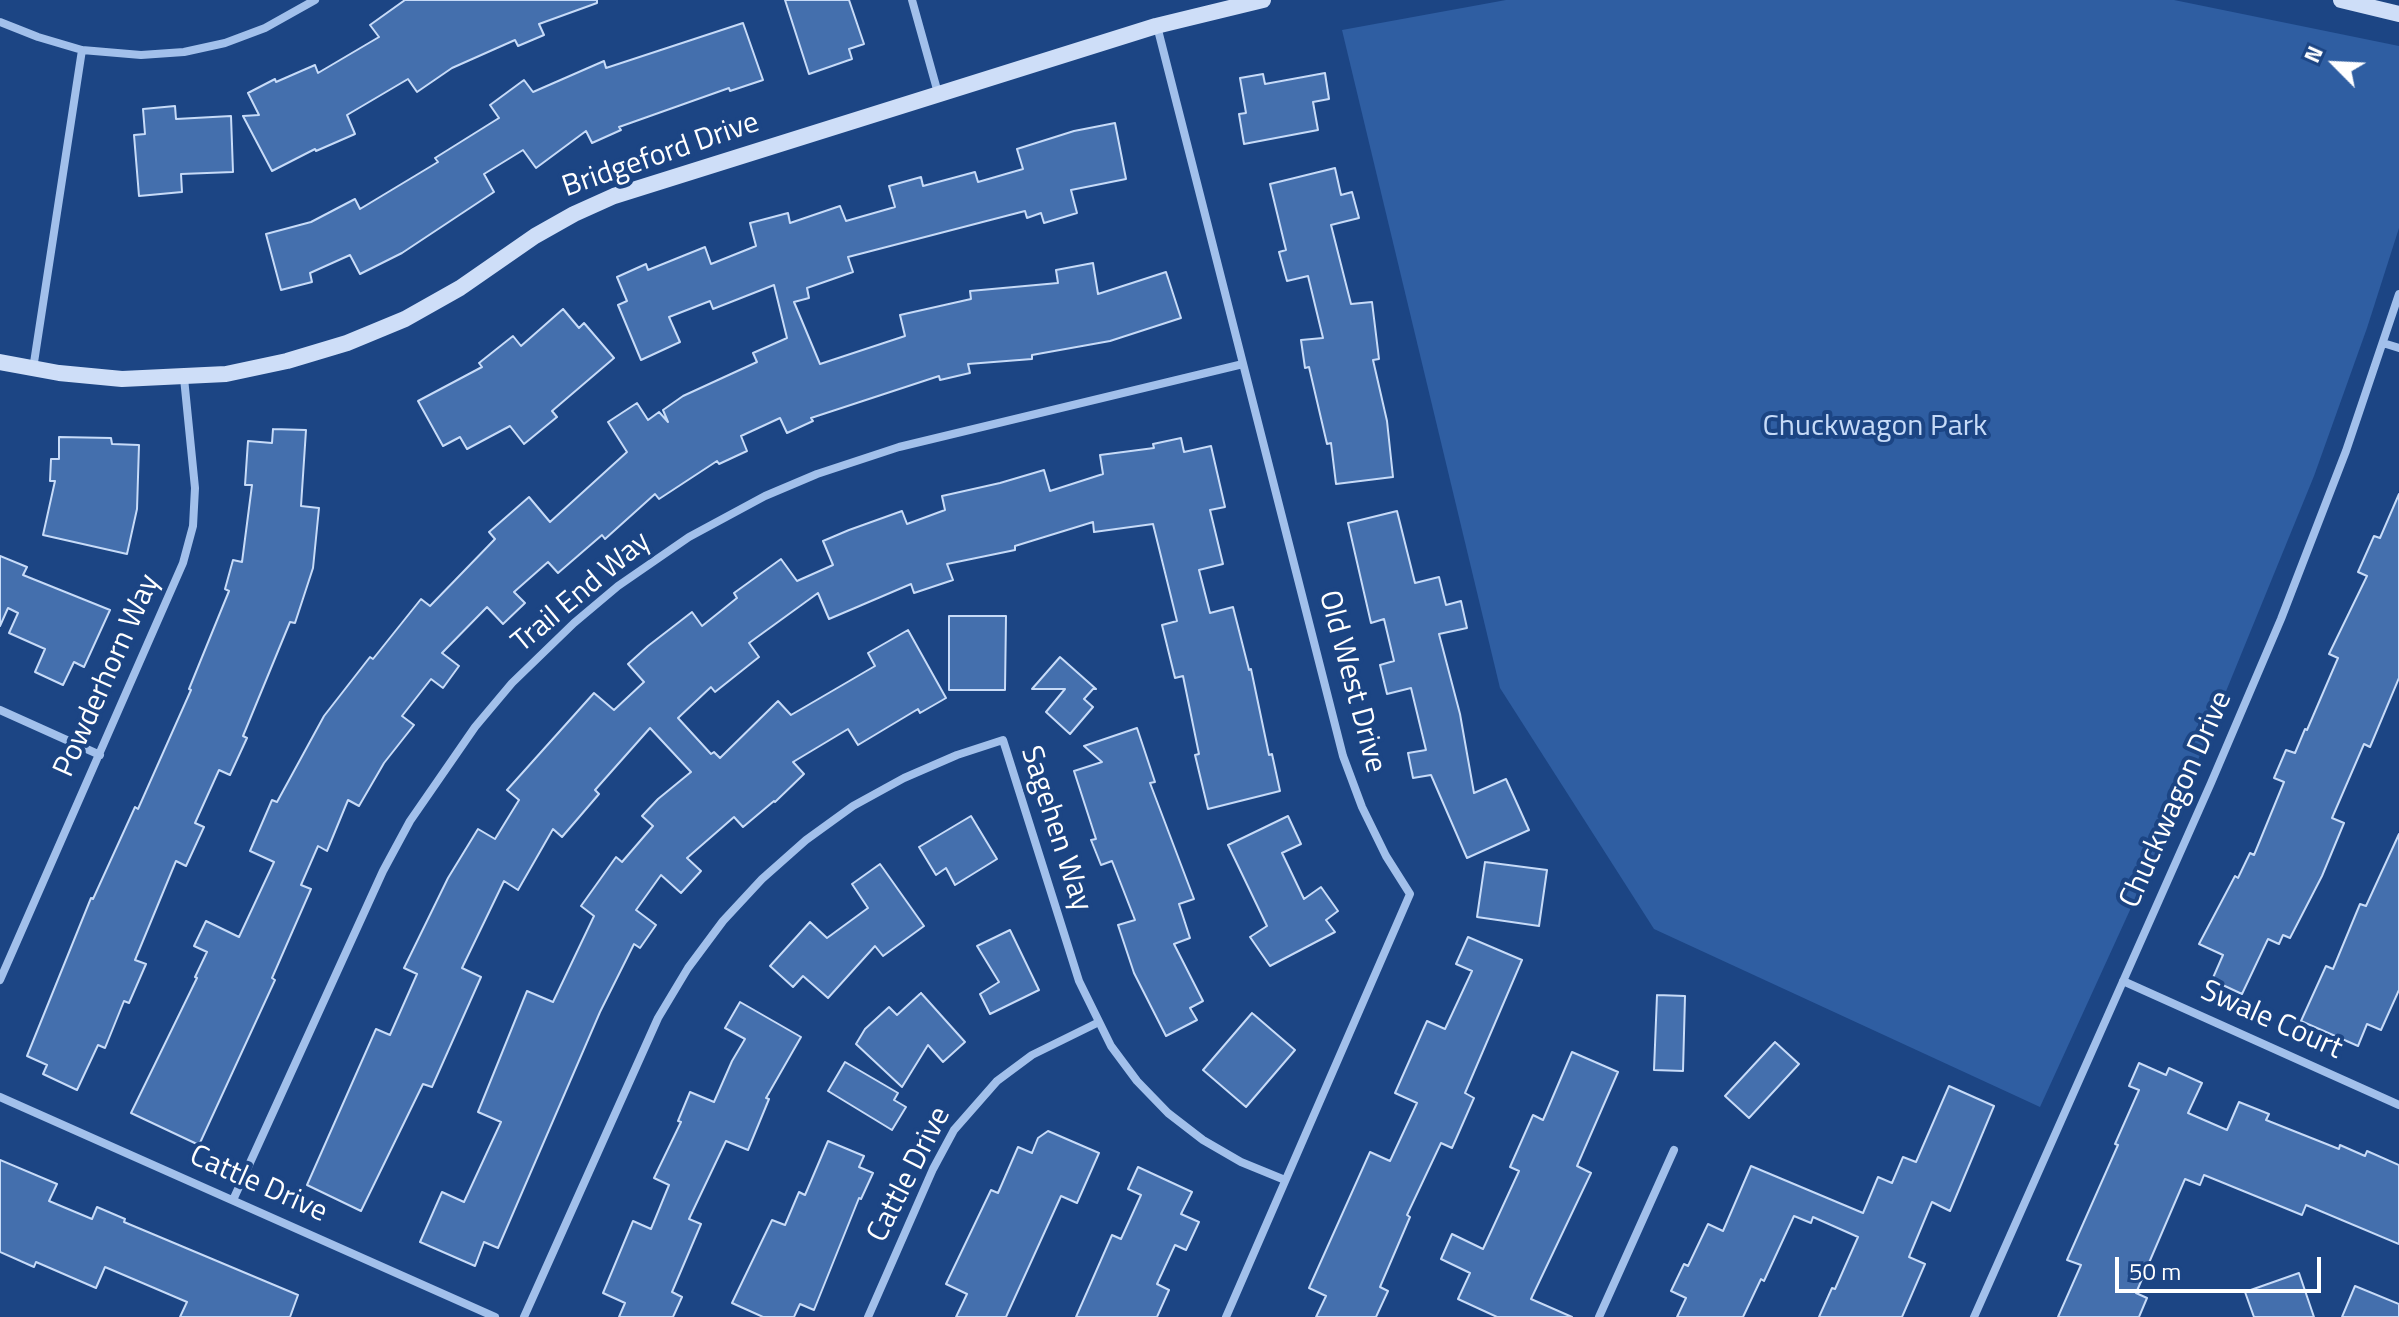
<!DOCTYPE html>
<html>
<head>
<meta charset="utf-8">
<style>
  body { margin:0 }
  #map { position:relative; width:2399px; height:1317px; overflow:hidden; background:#1c4584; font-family:"Titillium Web",sans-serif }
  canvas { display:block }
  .north { position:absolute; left:2295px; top:24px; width:80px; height:80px; -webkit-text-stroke:6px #1c4584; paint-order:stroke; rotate:294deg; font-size:22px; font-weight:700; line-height:32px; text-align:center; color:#fff }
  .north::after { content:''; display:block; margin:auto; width:28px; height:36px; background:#fff; clip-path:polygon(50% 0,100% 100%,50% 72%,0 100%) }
  .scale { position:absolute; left:2115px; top:1257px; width:206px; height:36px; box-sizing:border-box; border:4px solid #fff; border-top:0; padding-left:10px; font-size:24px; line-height:28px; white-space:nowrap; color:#fff; -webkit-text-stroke:6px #1c4584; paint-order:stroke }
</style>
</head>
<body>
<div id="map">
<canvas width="2399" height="1317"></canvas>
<div class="north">N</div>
<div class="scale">50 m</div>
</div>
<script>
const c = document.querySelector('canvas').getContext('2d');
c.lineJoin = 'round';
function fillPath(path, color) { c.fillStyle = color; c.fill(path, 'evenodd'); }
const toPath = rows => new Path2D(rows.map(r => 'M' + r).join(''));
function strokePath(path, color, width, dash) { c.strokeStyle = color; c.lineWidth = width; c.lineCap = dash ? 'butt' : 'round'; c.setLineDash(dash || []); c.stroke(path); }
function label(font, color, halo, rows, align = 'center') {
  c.font = font + ' "Titillium Web",sans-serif'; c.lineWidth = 8; c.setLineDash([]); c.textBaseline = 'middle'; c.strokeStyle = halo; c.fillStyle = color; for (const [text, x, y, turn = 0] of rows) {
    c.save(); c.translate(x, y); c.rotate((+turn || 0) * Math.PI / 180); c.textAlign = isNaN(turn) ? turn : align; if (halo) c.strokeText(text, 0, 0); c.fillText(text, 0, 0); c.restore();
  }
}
fillPath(toPath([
  [1506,0,2174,0,2399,46,2399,228,2367,328,2314,476,2193,772,2040,1107,1654,929,1500,688,1342,30]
]), '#2f5ea2');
const building = toPath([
  [405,0,597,0,597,3,539,24,544,35,518,46,515,40,452,68,417,92,408,79,347,115,355,134,316,151,315,149,272,171,243,116,259,115,248,93,275,79,276,82,315,65,318,73,379,37,370,25,405,0],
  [785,0,849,0,864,44,849,49,852,59,809,74,785,0],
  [743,23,763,80,730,91,729,88,619,127,621,130,592,143,586,131,536,168,523,150,484,174,494,192,402,253,360,274,350,255,310,273,312,282,281,290,266,234,311,222,355,199,360,209,438,162,435,158,499,118,490,105,524,80,533,92,604,61,606,68,743,23],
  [1325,73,1329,99,1313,102,1318,130,1244,144,1239,114,1246,113,1240,78,1263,74,1265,84,1325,73],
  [175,106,176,119,231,116,233,172,181,174,182,192,139,196,134,135,145,134,143,109,175,106],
  [1115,123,1126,179,1071,190,1077,213,1044,223,1041,213,1027,218,1025,211,848,257,853,272,807,288,809,298,794,302,820,364,905,336,900,315,971,299,970,291,1058,283,1056,270,1093,263,1098,294,1166,272,1181,318,1110,341,1032,355,1032,359,968,364,970,373,940,380,939,376,811,418,813,421,787,433,780,418,741,436,747,451,719,464,717,461,659,499,655,494,605,539,602,535,558,573,548,562,514,592,525,603,503,624,487,607,442,653,459,666,443,688,431,679,402,716,414,725,384,763,359,806,348,800,327,851,318,846,301,885,311,889,272,978,275,980,199,1145,131,1113,197,978,195,977,207,952,194,946,206,921,239,937,274,862,250,851,272,800,277,802,324,716,370,657,373,659,421,599,430,606,495,539,489,532,529,497,550,522,627,452,608,422,637,403,648,420,659,412,668,422,663,410,683,396,757,362,753,353,787,338,774,285,713,309,710,301,669,317,680,342,641,360,618,305,627,301,617,277,646,264,648,270,705,247,711,264,756,246,750,223,788,213,790,223,840,206,846,221,895,207,889,186,921,177,923,186,975,172,978,182,1023,169,1017,149,1074,131,1115,123],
  [1335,168,1341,195,1352,192,1359,218,1331,225,1351,304,1372,302,1379,359,1373,360,1387,421,1393,477,1336,484,1331,443,1327,444,1309,367,1305,368,1301,340,1323,338,1308,276,1287,281,1279,252,1286,250,1270,184,1335,168],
  [563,309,579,328,584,323,614,358,552,411,557,417,524,444,510,426,467,449,460,437,443,446,418,401,482,367,479,363,513,336,521,346,563,309],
  [273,429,306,430,301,506,319,508,313,568,295,623,290,622,243,736,247,738,230,775,219,770,195,823,204,827,186,866,176,861,135,960,146,964,129,1003,124,1001,105,1048,98,1045,77,1090,43,1074,47,1065,27,1056,91,898,93,899,135,807,138,809,191,690,189,689,229,591,225,589,233,560,242,562,252,485,245,485,248,441,272,443,273,429],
  [59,437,111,438,112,444,139,445,137,509,127,554,43,535,55,481,50,481,51,459,59,459,59,437],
  [1181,438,1184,452,1211,446,1225,507,1210,510,1223,564,1199,570,1210,613,1233,607,1249,670,1251,669,1269,755,1272,754,1280,791,1208,809,1195,755,1199,754,1183,676,1175,678,1162,625,1177,621,1153,524,1094,532,1093,522,1015,546,1015,550,947,564,953,580,914,593,911,584,829,619,818,593,749,643,759,657,715,692,711,687,678,718,711,754,714,752,720,758,778,701,791,715,875,666,868,653,908,630,946,698,920,713,918,709,858,745,848,729,793,762,804,774,775,802,774,801,743,827,734,817,687,858,701,871,681,893,661,875,636,910,656,925,640,948,634,944,600,1012,498,1248,484,1242,475,1266,420,1242,442,1192,464,1202,501,1122,478,1112,527,991,553,1002,594,916,581,906,616,857,622,862,653,826,642,816,658,799,691,772,650,728,595,790,599,794,562,837,553,829,518,890,504,881,462,968,481,977,432,1087,423,1084,361,1211,307,1185,376,1029,390,1035,417,974,404,968,448,878,478,829,495,839,519,800,507,790,594,693,614,710,644,682,628,664,648,646,692,612,702,626,737,598,734,593,781,559,797,581,833,565,823,541,849,530,902,511,907,524,945,510,942,496,1000,483,1044,470,1050,491,1103,474,1100,455,1154,448,1153,444,1181,438],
  [2399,494,2399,678,2370,747,2364,744,2332,818,2344,823,2322,876,2290,938,2283,935,2279,944,2268,939,2242,994,2212,980,2223,955,2199,944,2235,876,2238,878,2250,853,2254,855,2284,782,2274,778,2286,750,2295,753,2305,729,2307,730,2338,658,2329,654,2367,576,2358,572,2374,536,2380,538,2399,494],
  [1397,511,1415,583,1439,577,1446,605,1461,601,1467,628,1439,634,1460,714,1474,793,1506,779,1529,830,1467,858,1431,775,1413,778,1408,753,1426,750,1411,688,1387,694,1380,665,1394,661,1384,619,1371,623,1348,523,1397,511],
  [0,556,27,567,23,575,110,610,84,667,74,662,63,685,35,672,45,649,9,633,18,613,8,608,0,626,0,556],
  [949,616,1006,616,1005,690,949,690,949,616],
  [1060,657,1096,689,1093,689,1084,699,1093,707,1070,734,1046,712,1065,689,1032,689,1060,657],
  [1137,728,1155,782,1150,783,1194,899,1179,904,1190,938,1174,944,1203,1001,1190,1008,1197,1020,1166,1036,1134,973,1118,925,1135,920,1112,861,1101,865,1091,840,1096,839,1074,771,1102,762,1084,746,1137,728],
  [971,816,997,859,955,885,946,868,936,875,919,847,971,816],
  [1288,816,1301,844,1282,853,1304,899,1321,887,1338,911,1326,920,1335,932,1270,966,1250,937,1267,926,1228,845,1288,816],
  [2399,834,2399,990,2381,1030,2367,1024,2358,1046,2301,1021,2326,966,2333,969,2360,904,2366,906,2399,834],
  [1485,862,1547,870,1539,926,1477,917,1485,862],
  [880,864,924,926,883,956,875,946,828,998,803,976,793,987,770,966,810,922,827,938,868,908,852,884,880,864],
  [1010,930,1039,990,990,1014,980,994,999,982,977,946,1010,930],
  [1468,937,1522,960,1465,1093,1474,1098,1452,1148,1441,1143,1407,1215,1410,1217,1380,1287,1388,1291,1376,1317,1316,1317,1326,1296,1309,1288,1370,1152,1390,1161,1417,1103,1395,1093,1427,1021,1445,1029,1472,971,1456,964,1468,937],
  [921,993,965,1042,943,1062,928,1045,902,1087,856,1044,865,1029,889,1007,897,1015,921,993],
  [1657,995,1685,996,1683,1071,1654,1070,1657,995],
  [740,1002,801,1037,766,1098,769,1099,748,1150,726,1141,689,1219,701,1224,672,1292,682,1297,673,1317,619,1317,625,1303,603,1293,633,1221,651,1229,669,1185,654,1178,681,1122,678,1121,690,1092,714,1102,732,1061,745,1039,725,1028,740,1002],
  [1252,1013,1295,1050,1246,1107,1203,1070,1252,1013],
  [1775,1042,1799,1064,1749,1118,1725,1096,1775,1042],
  [1572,1052,1618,1072,1577,1166,1591,1173,1531,1299,1572,1317,1497,1317,1458,1299,1470,1273,1441,1259,1452,1234,1483,1249,1519,1171,1510,1167,1533,1115,1543,1120,1572,1052],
  [845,1062,898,1093,894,1100,906,1107,892,1130,828,1091,845,1062],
  [2139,1063,2166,1075,2169,1068,2202,1083,2188,1113,2227,1130,2239,1102,2269,1114,2266,1120,2339,1149,2340,1145,2365,1156,2367,1151,2399,1165,2399,1244,2306,1205,2302,1215,2204,1175,2200,1185,2185,1179,2136,1293,2147,1298,2139,1317,2058,1317,2081,1265,2067,1260,2118,1145,2115,1144,2139,1090,2129,1086,2139,1063],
  [1949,1086,1994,1106,1950,1211,1932,1202,1909,1257,1925,1264,1902,1317,1819,1317,1832,1288,1835,1289,1858,1237,1813,1217,1811,1223,1794,1216,1764,1281,1761,1279,1743,1317,1677,1317,1686,1298,1671,1291,1684,1264,1688,1266,1708,1224,1723,1231,1751,1166,1863,1213,1878,1177,1892,1183,1903,1157,1916,1162,1949,1086],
  [1048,1131,1099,1153,1077,1203,1061,1196,1006,1317,956,1317,967,1294,946,1284,991,1190,998,1193,1018,1147,1032,1153,1038,1138,1048,1131],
  [828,1141,864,1156,859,1167,873,1173,861,1199,859,1198,814,1310,800,1304,794,1317,763,1317,732,1303,772,1220,785,1225,799,1192,805,1195,828,1141],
  [0,1160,57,1184,49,1201,92,1219,97,1207,125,1219,124,1222,298,1295,290,1317,180,1317,187,1302,105,1267,96,1288,36,1262,34,1267,0,1252,0,1160],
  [1138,1167,1192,1192,1181,1214,1199,1222,1186,1250,1175,1245,1157,1284,1169,1290,1157,1317,1076,1317,1112,1235,1121,1239,1141,1195,1128,1189,1138,1167],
  [2299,1273,2314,1317,2254,1317,2245,1292,2299,1273],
  [2355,1286,2399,1304,2399,1317,2342,1317,2355,1286]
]);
fillPath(building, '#446fad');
strokePath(building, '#c7dbf8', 2);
strokePath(toPath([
  [912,0,938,93],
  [0,22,38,37,82,50,141,55,184,52,225,43,265,28,315,0],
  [1157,26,1343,756,1362,807,1386,856,1410,894,1226,1317],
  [2383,343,2399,348],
  [33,369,82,50],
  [0,710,100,755],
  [0,980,183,563,193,526,195,488,184,378],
  [2123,981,2399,1105],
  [0,1097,495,1317],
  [233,1200,383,871,410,821,475,727,512,683,574,623,618,586,689,537,765,496,817,474,899,447,1243,364],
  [524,1317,658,1018,688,968,723,921,762,879,806,840,853,806,904,778,957,755,1003,740,1079,981,1111,1046,1137,1081,1168,1113,1203,1140,1241,1162,1285,1180],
  [868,1317,933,1169,954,1130,997,1081,1032,1055,1097,1023],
  [1599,1317,1674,1150],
  [1974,1317,2211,783,2281,619,2346,451,2399,294]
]), '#a2c0eb', 8);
strokePath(toPath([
  [2341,0,2399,14],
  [0,362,59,373,122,379,226,374,287,361,347,343,405,319,460,288,535,236,574,214,614,196,1156,26,1263,0]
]), '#cedef8', 16);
label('30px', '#fff', '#1c4584', [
  ["Bridgeford Drive",661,156,-19],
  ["Trail End Way",582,593,-40],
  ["Powderhorn Way",108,676,-66],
  ["Old West Drive",1351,682,75],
  ["Chuckwagon Drive",2177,800,-66],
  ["Sagehen Way",1055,829,72],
  ["Swale Court",2271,1021,24],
  ["Cattle Drive",910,1175,-63],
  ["Cattle Drive",258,1185,24]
]);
label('30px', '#c7dbf8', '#1c4584', [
  ["Chuckwagon Park",1875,428]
]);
</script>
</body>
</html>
